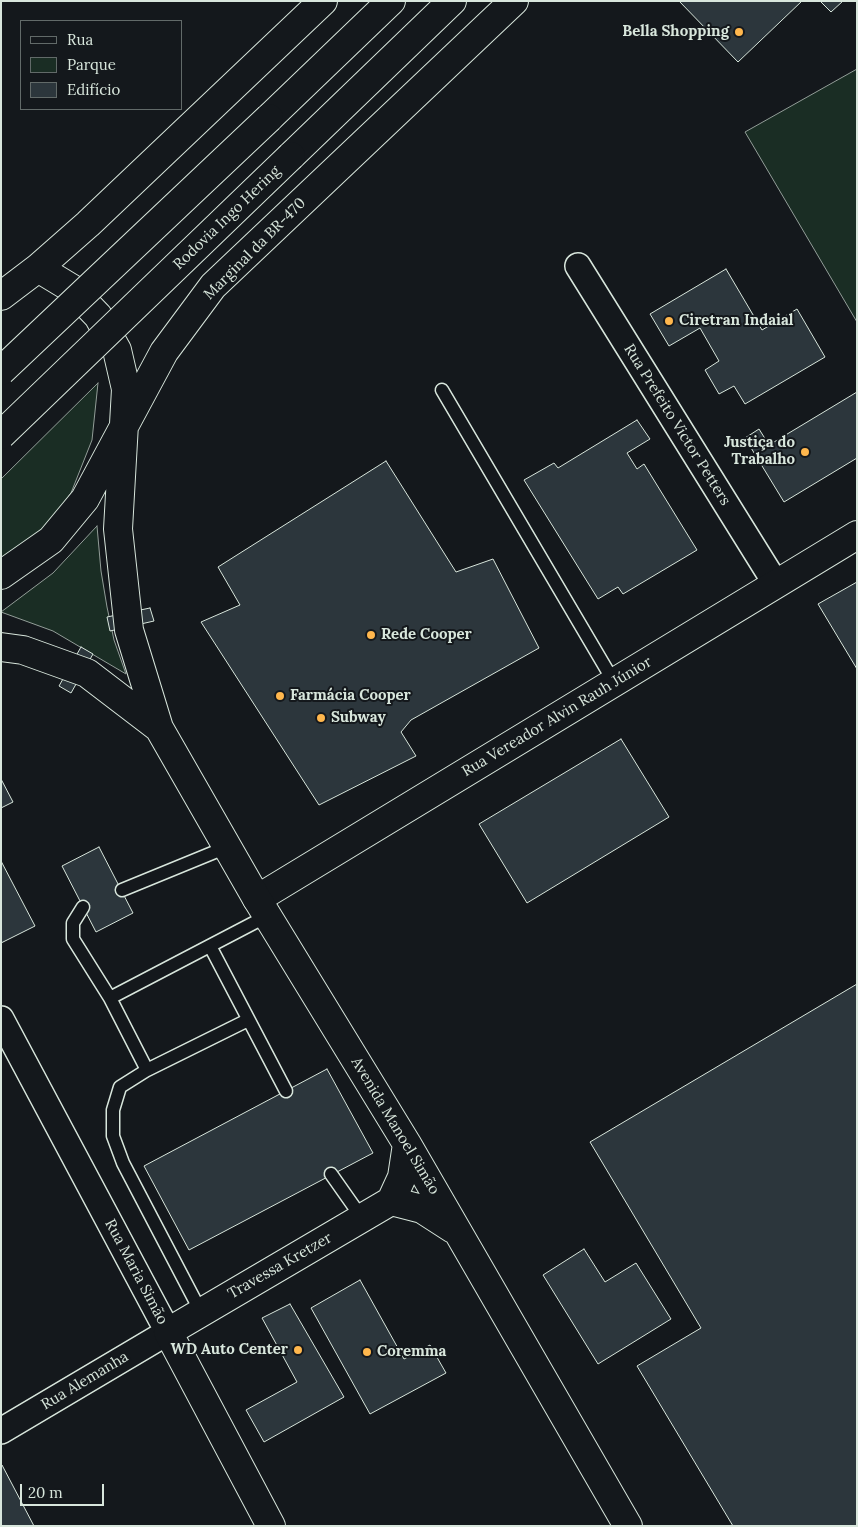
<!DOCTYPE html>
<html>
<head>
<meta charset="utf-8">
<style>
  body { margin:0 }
  #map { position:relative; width:858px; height:1527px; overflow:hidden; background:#14181c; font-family:Lora,serif }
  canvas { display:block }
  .frame { position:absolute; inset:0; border:2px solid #d8e6dc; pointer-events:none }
  .legend { position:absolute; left:20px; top:20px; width:162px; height:90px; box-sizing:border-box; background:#14181c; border:1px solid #626a69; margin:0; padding:6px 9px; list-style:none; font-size:15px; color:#d8e6dc }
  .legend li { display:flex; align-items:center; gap:10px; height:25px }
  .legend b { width:25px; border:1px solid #626a69 }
  .scale { position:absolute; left:20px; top:1484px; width:84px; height:22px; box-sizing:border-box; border:2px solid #d8e6dc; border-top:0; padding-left:6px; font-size:15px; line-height:18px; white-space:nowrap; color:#d8e6dc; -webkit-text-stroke:4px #14181c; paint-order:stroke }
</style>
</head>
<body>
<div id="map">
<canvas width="858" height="1527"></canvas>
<div class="frame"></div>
<ul class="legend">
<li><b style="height:6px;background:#14181c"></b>Rua</li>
<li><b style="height:14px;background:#1a2d24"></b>Parque</li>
<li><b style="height:14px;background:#2c363c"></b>Edifício</li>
</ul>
<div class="scale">20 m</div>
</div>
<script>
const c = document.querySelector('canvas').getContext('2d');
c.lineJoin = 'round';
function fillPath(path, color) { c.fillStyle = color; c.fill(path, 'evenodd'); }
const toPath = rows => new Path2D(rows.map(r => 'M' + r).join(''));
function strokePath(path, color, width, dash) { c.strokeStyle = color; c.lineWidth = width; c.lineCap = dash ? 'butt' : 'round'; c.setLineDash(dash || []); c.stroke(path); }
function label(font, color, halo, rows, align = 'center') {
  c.font = font + ' Lora,serif'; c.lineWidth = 4; c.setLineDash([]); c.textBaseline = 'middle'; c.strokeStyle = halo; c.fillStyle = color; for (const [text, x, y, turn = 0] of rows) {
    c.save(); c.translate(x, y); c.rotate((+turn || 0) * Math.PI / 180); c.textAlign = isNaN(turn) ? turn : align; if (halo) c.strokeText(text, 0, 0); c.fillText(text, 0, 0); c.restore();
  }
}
const green = toPath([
  [857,69,857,322,745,132,857,69],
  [98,383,92,440,71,493,37,539,1,566,1,479,98,383],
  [97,526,101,571,107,607,114,640,126,674,53,631,1,612,53,573,97,526]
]);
fillPath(green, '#1a2d24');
strokePath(green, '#939e99', 1);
const building = toPath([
  [679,1,802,1,738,62,679,1],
  [820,1,843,1,831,12,820,1],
  [726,269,762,330,797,309,825,357,745,404,734,386,719,394,705,370,719,361,700,328,669,346,650,314,726,269],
  [857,392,857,458,784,502,745,438,759,429,769,445,857,392],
  [637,420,650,439,627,453,637,469,644,464,697,550,623,594,618,587,598,599,524,480,554,463,558,468,637,420],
  [386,461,456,572,493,559,539,648,411,720,401,732,416,756,319,805,201,622,240,605,218,567,386,461],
  [857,582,857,669,818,604,857,582],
  [150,608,154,621,110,631,107,617,150,608],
  [81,647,93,654,71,693,59,686,81,647],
  [621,739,669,817,527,903,479,824,621,739],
  [1,779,13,802,1,808,1,779],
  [99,847,133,913,96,932,62,866,99,847],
  [1,861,35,926,1,943,1,861],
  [857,984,857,1526,733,1526,637,1366,701,1328,590,1142,857,984],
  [327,1069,373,1153,189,1250,144,1166,327,1069],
  [584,1249,605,1282,636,1263,671,1319,598,1364,543,1275,584,1249],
  [360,1280,404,1359,430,1345,446,1373,370,1414,311,1308,360,1280],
  [290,1304,344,1397,264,1442,246,1410,297,1382,262,1318,290,1304],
  [1,1465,2,1465,34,1526,1,1526,1,1465]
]);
fillPath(building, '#2c363c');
strokePath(building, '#d8e6dc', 1);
const lane = toPath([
  [442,390,614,682],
  [122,890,227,847],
  [83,907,73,923,73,939,110,998],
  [210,946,286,1091],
  [147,1070,248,1020],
  [331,1174,362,1218],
  [201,1312,123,1163,113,1136,113,1110,120,1087,147,1070,110,998,267,916]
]);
const street = toPath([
  [578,266,776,584],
  [1,1019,168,1332,1,1431]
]);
const secondary = toPath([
  [257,899,857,535]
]);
const primary = toPath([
  [38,268,71,288,98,316,117,350,126,389,118,529,129,630,159,728,257,899,407,1144,628,1526],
  [1,296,38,268,88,224,323,1],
  [1,575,51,540,85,499,164,352,213,286,514,1],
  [1,647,23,650,87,673,159,728],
  [391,1201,422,1209,453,1229],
  [271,1526,168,1332,391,1201,402,1177,407,1144]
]);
const highway = toPath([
  [269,118,391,1],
  [291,156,452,1]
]);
strokePath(lane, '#d8e6dc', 15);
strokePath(street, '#d8e6dc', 28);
strokePath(secondary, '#d8e6dc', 30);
strokePath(primary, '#d8e6dc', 30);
strokePath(highway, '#d8e6dc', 30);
strokePath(lane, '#14181c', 12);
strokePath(street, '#14181c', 25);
strokePath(secondary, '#14181c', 28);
strokePath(primary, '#14181c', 28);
strokePath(highway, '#14181c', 28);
const highwayBridge = toPath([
  [1,371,269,118],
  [1,435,291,156]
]);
strokePath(highwayBridge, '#d8e6dc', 30, []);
strokePath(highwayBridge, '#14181c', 28);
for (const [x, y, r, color] of [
  [739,32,5,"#ffb74d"],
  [669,321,5,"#ffb74d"],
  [805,452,5,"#ffb74d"],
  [371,635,5,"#ffb74d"],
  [280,696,5,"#ffb74d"],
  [321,718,5,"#ffb74d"],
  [298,1350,5,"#ffb74d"],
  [367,1352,5,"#ffb74d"]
]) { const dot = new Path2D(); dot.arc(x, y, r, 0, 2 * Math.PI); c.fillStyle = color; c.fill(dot); strokePath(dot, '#14181c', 2); }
label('bold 15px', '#d8e6dc', '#14181c', [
  ["Bella Shopping",729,32,"right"],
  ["Ciretran Indaial",679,321],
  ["Justiça do",795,443,"right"],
  ["Trabalho",795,460,"right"],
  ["Rede Cooper",381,635],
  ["Farmácia Cooper",290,696],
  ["Subway",331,718],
  ["WD Auto Center",288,1350,"right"],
  ["Coremma",377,1352]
], 'left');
label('15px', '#d8e6dc', '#14181c', [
  ["Rodovia Ingo Hering",227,218,-44],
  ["Marginal da BR-470",255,249,-45],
  ["Rua Prefeito Victor Petters",677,425,58],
  ["Rua Vereador Alvin Rauh Júnior",557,717,-31],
  ["Avenida Manoel Simão",395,1126,59],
  ["Travessa Kretzer",280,1266,-30],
  ["Rua Maria Simão",136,1272,62],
  ["Rua Alemanha",85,1381,-31]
]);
</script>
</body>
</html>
